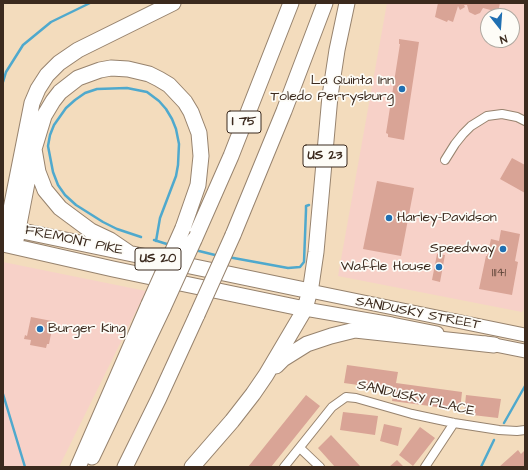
<!DOCTYPE html>
<html>
<head>
<meta charset="utf-8">
<style>
  body { margin:0 }
  #map { position:relative; width:528px; height:470px; overflow:hidden; background:#f3dcbd; font-family:"Architects Daughter",sans-serif }
  canvas { display:block }
  .frame { position:absolute; inset:0; border:4px solid #3b2a1e; pointer-events:none }
  .north { position:absolute; left:480px; top:8px; width:40px; height:40px; box-sizing:border-box; background:#fdfcf7; border:1px solid #afa8a0; border-radius:50%; rotate:163deg; font-size:11px; font-weight:700; line-height:16px; text-align:center; color:#3b2a1e }
  .north::after { content:''; display:block; margin:auto; width:14px; height:18px; background:#1f6fb2; clip-path:polygon(50% 0,100% 100%,50% 72%,0 100%) }
</style>
</head>
<body>
<div id="map">
<canvas width="528" height="470"></canvas>
<div class="frame"></div>
<div class="north">N</div>
</div>
<script>
const c = document.querySelector('canvas').getContext('2d');
c.lineJoin = 'round';
function fillPath(path, color) { c.fillStyle = color; c.fill(path, 'evenodd'); }
const toPath = rows => new Path2D(rows.map(r => 'M' + r).join(''));
function strokePath(path, color, width, dash) { c.strokeStyle = color; c.lineWidth = width; c.lineCap = dash ? 'butt' : 'round'; c.setLineDash(dash || []); c.stroke(path); }
function label(font, color, halo, rows, align = 'center') {
  c.font = font + ' "Architects Daughter",sans-serif'; c.lineWidth = 3.5; c.setLineDash([]); c.textBaseline = 'middle'; c.strokeStyle = halo; c.fillStyle = color; for (const [text, x, y, turn = 0] of rows) {
    c.save(); c.translate(x, y); c.rotate((+turn || 0) * Math.PI / 180); c.textAlign = isNaN(turn) ? turn : align; if (halo) c.strokeText(text, 0, 0); c.fillText(text, 0, 0); c.restore();
  }
}
fillPath(toPath([
  [387,3,525,3,525,307,522,312,338,276],
  [488,16,512,16,512,40,488,40],
  [3,262,146,291,59,467,3,467]
]), '#f7d1c8');
strokePath(toPath([
  [3,82,6,72,23,45,51,22,90,3],
  [141,237,117,229,103,222,76,205,65,195,58,185,53,172,48,146,50,135,54,125,66,108,75,100,85,93,97,89,127,88,147,92,159,101,166,109,172,119,176,129,179,144,178,165,176,176,160,218,156,241],
  [154,240,170,245],
  [195,250,219,256],
  [228,257,288,268,300,267,304,262,306,210,306,206,309,205],
  [3,394,25,467],
  [504,423,525,386],
  [481,467,494,440]
]), '#4fa9cd', 2.5);
fillPath(toPath([
  [438,3,500,3,498,12,483,8,480,13,475,15,469,12,467,5,464,5,465,7,460,10,458,6,453,22,448,20,447,22,435,17],
  [399,39,419,42,404,140,388,137,388,134,386,133,400,44,399,44],
  [512,158,525,165,525,193,500,179],
  [377,181,414,188,401,256,363,249],
  [501,230,520,234,515,261,518,262,512,295,479,289,486,256,487,256,491,239,499,241],
  [437,254,445,255,440,282,432,280],
  [31,317,52,321,51,323,53,324,49,344,47,344,46,348,30,345,31,340,24,339,25,335,27,336],
  [347,365,398,372,396,383,462,392,460,410,392,401,394,390,344,383],
  [306,395,320,406,271,467,248,467],
  [466,395,501,399,498,418,464,414],
  [343,412,378,416,375,435,340,430],
  [384,424,402,428,398,446,380,441],
  [420,427,435,438,413,466,399,455],
  [331,435,361,467,335,467,318,448],
  [518,450,521,454,525,450,525,467,499,467],
  [397,460,404,467,389,467]
]), '#d9a496');
const street = toPath([
  [445,160,455,144,463,134,471,126,487,116,502,114,517,117,525,121],
  [300,448,320,467],
  [284,467,332,407,346,397,356,398,412,414,454,423,499,430,517,431,525,430],
  [425,467,454,423]
]);
const primary = toPath([
  [310,291,525,335],
  [305,309,392,324,437,333],
  [485,343,525,351]
]);
const highway = toPath([
  [3,227,310,291],
  [233,235,284,111,325,3],
  [16,240,32,157],
  [194,240,231,156,291,3],
  [3,244,113,269,305,309],
  [4,244,32,103,38,89,47,75,59,63,78,50,173,3],
  [129,253,110,240,91,231,60,208,45,190,38,172,34,149,44,116,53,101,60,92,78,78,100,70,111,68,128,69,149,74,159,79,169,85,185,102,191,112,199,133,201,156,198,185,183,228],
  [276,366,283,359,307,344,331,336,355,330,494,345],
  [92,457,163,308],
  [78,467,149,304],
  [125,467,159,398,197,315],
  [192,467,232,421,253,394,266,375,305,309,311,286,316,252,330,96,337,50,347,3]
]);
strokePath(street, '#97836e', 10);
strokePath(primary, '#97836e', 15);
strokePath(highway, '#97836e', 17);
strokePath(street, '#fff', 8);
strokePath(primary, '#fff', 13);
strokePath(highway, '#fff', 15);
const highwayBridge = toPath([
  [149,304,183,228],
  [163,308,194,240],
  [197,315,233,235]
]);
strokePath(highwayBridge, '#97836e', 17, []);
strokePath(highwayBridge, '#fff', 15);
for (const [x, y, r, color] of [
  [402,89,4,"#1f6fb2"],
  [389,218,4,"#1f6fb2"],
  [503,249,4,"#1f6fb2"],
  [439,267,4,"#1f6fb2"],
  [40,329,4,"#1f6fb2"]
]) { const dot = new Path2D(); dot.arc(x, y, r, 0, 2 * Math.PI); c.fillStyle = color; c.fill(dot); strokePath(dot, '#fdfcf7', 1.5); }
label('12px', '#62483c', null, [
  ["11141",499,273]
]);
for (const [x, y, w] of [
  [244,122,34],
  [325,156,44],
  [158,259,46]
]) { const box = new Path2D(); box.roundRect(x - w / 2, y - 11, w, 22, 3); c.fillStyle = '#fdfcf7'; c.fill(box); strokePath(box, '#3b2a1e', 1); }
label('bold 13px', '#3b2a1e', null, [
  ["I 75",244,122],
  ["US 23",325,156],
  ["US 20",158,259]
]);
label('14px', '#3b2a1e', '#fdfcf7', [
  ["La Quinta Inn",394,81],
  ["Toledo Perrysburg",394,97],
  ["Harley-Davidson",397,218,"left"],
  ["Speedway",495,249],
  ["Waffle House",431,267],
  ["Burger King",48,329,"left"]
], 'right');
label('14px', '#3b2a1e', '#fdfcf7', [
  ["FREMONT PIKE",74,241,12],
  ["SANDUSKY STREET",418,314,11],
  ["SANDUSKY PLACE",416,399,13]
]);
</script>
</body>
</html>
